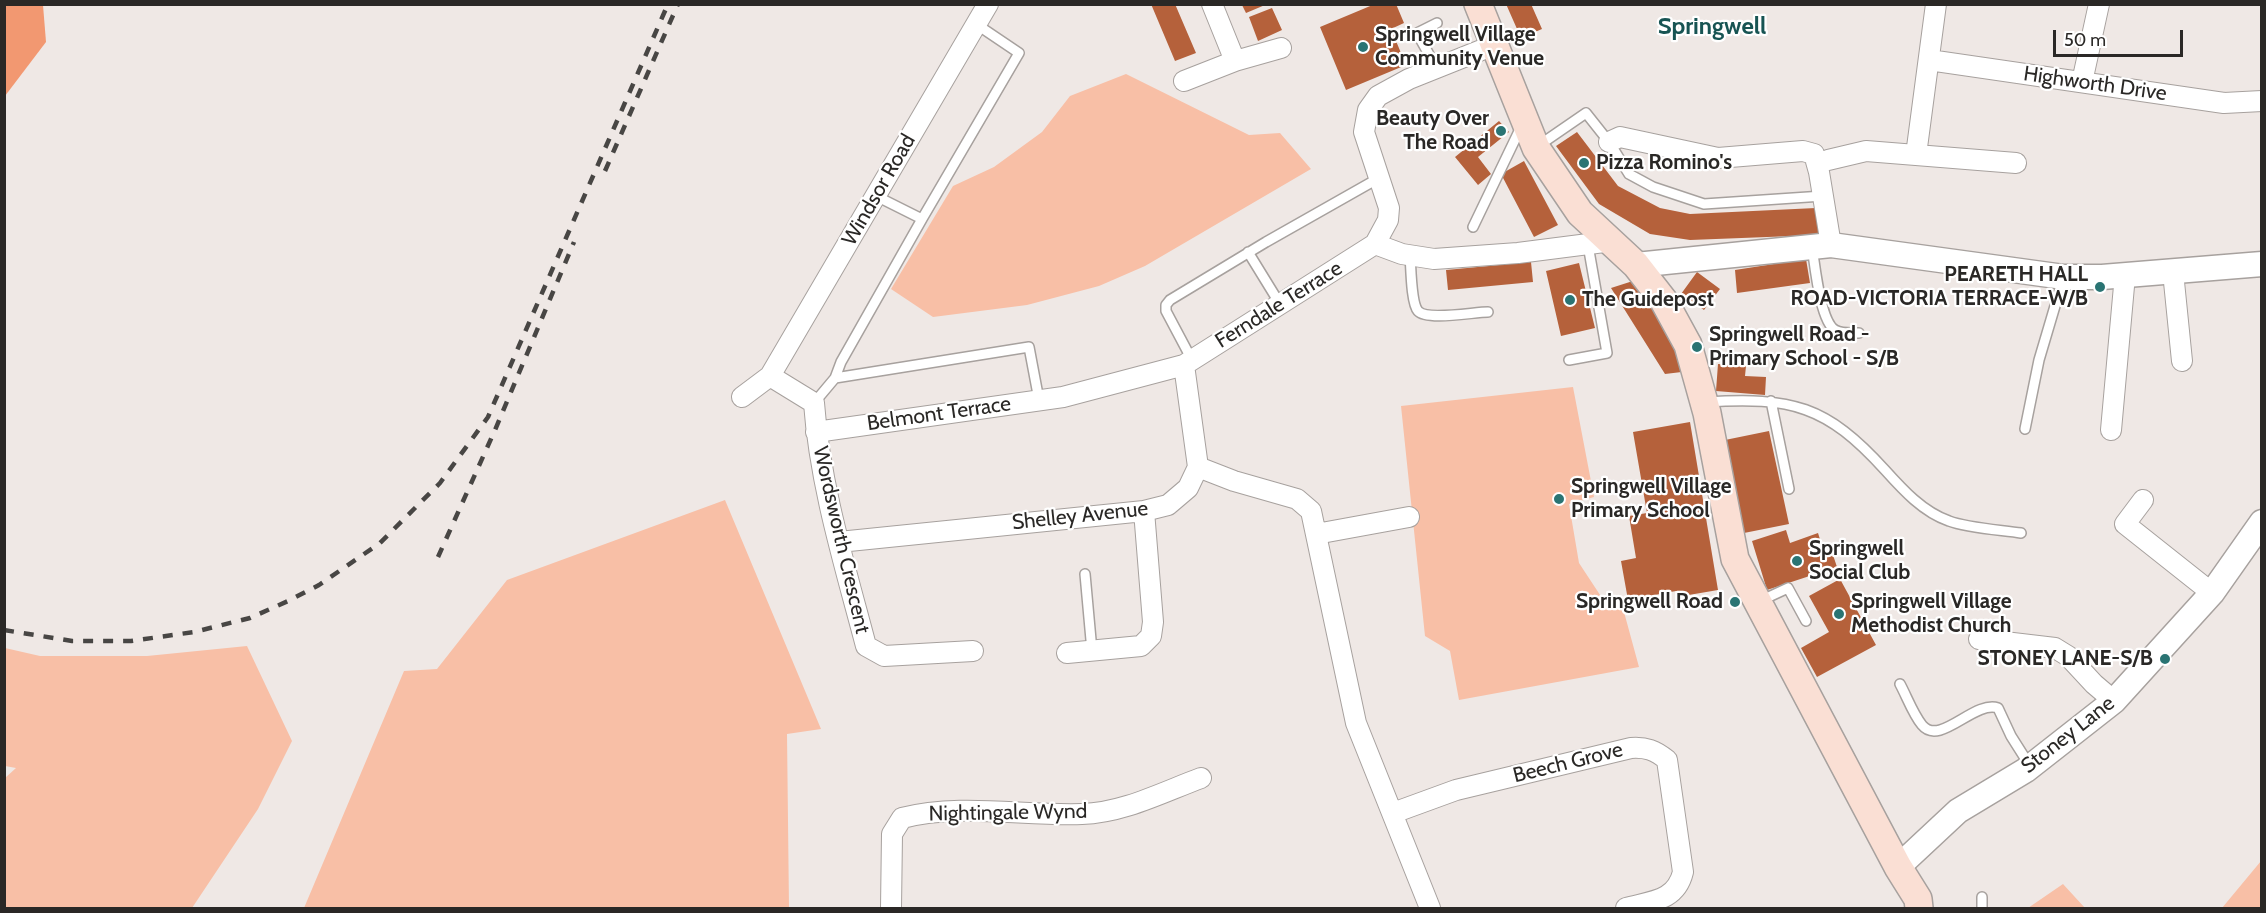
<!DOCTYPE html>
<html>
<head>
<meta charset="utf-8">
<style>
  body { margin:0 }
  #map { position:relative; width:2266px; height:913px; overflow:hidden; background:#efe8e5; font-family:Cabin,sans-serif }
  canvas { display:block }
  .frame { position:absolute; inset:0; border:6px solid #2a2826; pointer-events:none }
  .scale { position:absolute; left:2053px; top:30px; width:130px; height:27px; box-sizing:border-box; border:3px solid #2a2826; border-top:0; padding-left:8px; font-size:18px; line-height:21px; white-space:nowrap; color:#2a2826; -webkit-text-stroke:4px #fff; paint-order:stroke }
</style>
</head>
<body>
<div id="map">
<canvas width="2266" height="913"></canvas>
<div class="frame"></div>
<div class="scale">50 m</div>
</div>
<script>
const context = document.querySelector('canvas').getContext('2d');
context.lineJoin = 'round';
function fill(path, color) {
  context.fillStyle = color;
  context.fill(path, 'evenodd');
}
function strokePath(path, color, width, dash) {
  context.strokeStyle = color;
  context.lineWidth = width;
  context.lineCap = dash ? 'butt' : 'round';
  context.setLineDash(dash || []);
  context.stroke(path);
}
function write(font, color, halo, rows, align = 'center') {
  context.font = font + ' Cabin,sans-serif';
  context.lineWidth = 4.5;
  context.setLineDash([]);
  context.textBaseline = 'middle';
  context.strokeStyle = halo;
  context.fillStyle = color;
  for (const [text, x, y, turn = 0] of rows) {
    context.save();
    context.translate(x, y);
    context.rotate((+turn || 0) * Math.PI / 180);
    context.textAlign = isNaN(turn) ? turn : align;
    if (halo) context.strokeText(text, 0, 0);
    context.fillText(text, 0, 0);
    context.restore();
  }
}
fill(new Path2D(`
  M1126,74L1249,135L1280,133L1311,169L1145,266L1099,286L1027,305L933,317L891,289L953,186L994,167L1042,132L1070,96Z
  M1573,387L1594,497L1569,504L1579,563L1606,604L1621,601L1639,667L1459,700L1450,651L1425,636L1401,406Z
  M725,500L821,729L787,734L789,908H304L404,671L437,669L507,580Z
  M247,646L292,741L258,809L192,908H5V778L16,768L5,766V648L40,656H147Z
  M2261,861V908H2222Z
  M2063,884L2085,908H2028Z`), '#f8bfa6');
fill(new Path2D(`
  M5,4L43,5L46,42L5,96Z`), '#f29871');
fill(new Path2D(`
  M1151,4H1175L1196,53L1175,61Z
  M1375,4H1396L1404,23L1391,29L1406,65L1346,90L1320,27Z
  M1506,4H1531L1542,29L1521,38Z
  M1242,5H1265L1246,13Z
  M1272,8L1282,30L1258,41L1249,17Z
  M1499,121L1509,132L1478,157L1491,174L1478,185L1455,157Z
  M1577,132L1618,186L1660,208L1690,214L1816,208L1819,235L1690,240L1650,234L1599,204L1556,146Z
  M1524,161L1558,225L1534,237L1501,174Z
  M1806,259L1810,283L1737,293L1735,270Z
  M1531,262L1533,282L1448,290L1446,270Z
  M1579,263L1595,328L1561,336L1546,271Z
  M1697,272L1720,289L1704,310L1681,294Z
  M1636,280L1690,371L1665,374L1611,288Z
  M1718,364L1746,366L1745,376L1766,377L1765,395L1716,391Z
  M1690,422L1718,590L1677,597L1676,591L1628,600L1621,561L1636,558L1629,516L1647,513L1633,432Z
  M1769,431L1789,524L1744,533L1725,440Z
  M1786,530L1790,543L1818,533L1825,555L1832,552L1837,567L1767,590L1752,541Z
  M1840,579L1876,645L1817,677L1801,648L1829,632L1809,596Z`), '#b5613b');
const service = new Path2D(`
  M1436,67L1417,33L1437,23
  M1538,146L1586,113L1609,142L1629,174L1653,187L1704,204L1823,196
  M922,219L1019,53L976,24
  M1473,227L1521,127
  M1812,247C1815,265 1820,321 1835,330C1842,334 1851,333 1859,333
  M1248,252L1280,304
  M1410,255C1411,267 1411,303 1418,311C1427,321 1474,312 1488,312
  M1192,360L1166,311V305L1170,300L1266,242L1379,178
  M1569,360L1607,353L1588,245
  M835,378L841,362L922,219L876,196
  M1771,401L1789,489
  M1706,402C1792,397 1826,405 1885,470C1903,490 1923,512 1949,521C1967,528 2001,530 2021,533
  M814,403L835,378L1029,347L1039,400
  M2025,429L2039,360L2063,279
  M1085,574L1092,651
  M1760,601L1788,588L1806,621
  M1900,684C1907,697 1913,714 1922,725C1940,747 1974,700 1998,708L2011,736L2030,766
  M1982,897V908`);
const minor = new Path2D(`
  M1212,4L1235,61L1281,48
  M1929,60L2224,103L2262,101
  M1184,81L1235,61
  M2082,82L2099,4
  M1609,142L1620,137L1718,158L1803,151L1814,154L1819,172L1831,245
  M1916,155L1936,4
  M1828,160L1866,151L2016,163
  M1375,244L1402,254L1434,259L1518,253L1612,241
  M2173,272L2182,361
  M770,376L814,403C820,486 845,566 866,646L884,656L973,651
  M742,397L770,376L988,4
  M2111,430L2125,275
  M816,432L1063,397L1184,365L1375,244L1388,220L1389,208L1364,132L1368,110L1378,96L1409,79L1494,45
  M1198,467L1234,481L1297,499L1311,511L1356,723L1430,908
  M2143,500L2125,524L2212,593
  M1316,534L1409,517
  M839,542L1144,511L1168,505L1188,488L1198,467L1184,365
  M1979,639L2055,648L2068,656L2094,684L2114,701
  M1067,653L1141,646L1151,636L1153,622L1144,511
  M1393,813L1456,790L1631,748C1646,747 1655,750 1667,760L1683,872C1676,901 1652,901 1626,908
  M891,908L892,834L902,818C960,803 1022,816 1082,814C1123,813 1163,792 1201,778`);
const tertiary = new Path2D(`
  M1636,265L1831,245L2064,277H2102L2262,264
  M1898,867L1958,811L2026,770L2114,701L2212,593L2262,522`);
const secondary = new Path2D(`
  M1478,4L1536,148L1580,213L1636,265L1664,301L1688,345L1707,413L1735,559L1898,867L1918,899L1919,908`);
strokePath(service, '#a7a19e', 12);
strokePath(minor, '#a7a19e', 22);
strokePath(tertiary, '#a7a19e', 27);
strokePath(secondary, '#a7a19e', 30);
strokePath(service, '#fff', 9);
strokePath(minor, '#fff', 20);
strokePath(tertiary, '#fff', 24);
strokePath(secondary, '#fadfd4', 27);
strokePath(new Path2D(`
  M605,171L678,4
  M438,557L495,430L574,242
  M4,630L72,641H131L194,632L250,618L288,601L319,585L380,543L440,483L488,417L668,4`), '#484644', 4.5, [10, 10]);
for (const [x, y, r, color] of [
  [1363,47,6,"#2a7473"],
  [1501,131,6,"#2a7473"],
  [1584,163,6,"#2a7473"],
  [2100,287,6,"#2a7473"],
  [1570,300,6,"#2a7473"],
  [1697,347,6,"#2a7473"],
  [1559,499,6,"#2a7473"],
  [1797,561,6,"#2a7473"],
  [1735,602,6,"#2a7473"],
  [1839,614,6,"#2a7473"],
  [2165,659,6,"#2a7473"]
]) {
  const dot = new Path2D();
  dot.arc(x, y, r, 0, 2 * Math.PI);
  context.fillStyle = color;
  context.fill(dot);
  strokePath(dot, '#fff', 2);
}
write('bold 21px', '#2a2826', '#fff', [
  ["Springwell Village",1375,35],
  ["Community Venue",1375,59],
  ["Beauty Over",1489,119,"right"],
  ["The Road",1489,143,"right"],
  ["Pizza Romino's",1596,163],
  ["PEARETH HALL",2088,275,"right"],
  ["ROAD-VICTORIA TERRACE-W/B",2088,299,"right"],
  ["The Guidepost",1582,300],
  ["Springwell Road -",1709,335],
  ["Primary School - S/B",1709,359],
  ["Springwell Village",1571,487],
  ["Primary School",1571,511],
  ["Springwell",1809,549],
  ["Social Club",1809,573],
  ["Springwell Road",1723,602,"right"],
  ["Springwell Village",1851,602],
  ["Methodist Church",1851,626],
  ["STONEY LANE-S/B",2153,659,"right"]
], 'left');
write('21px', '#2a2826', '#fff', [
  ["Highworth Drive",2095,84,8],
  ["Windsor Road",879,190,-60],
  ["Ferndale Terrace",1279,305,-32],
  ["Belmont Terrace",939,414,-8],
  ["Shelley Avenue",1080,516,-6],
  ["Wordsworth Crescent",841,540,77],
  ["Stoney Lane",2068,735,-38],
  ["Beech Grove",1568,763,-14],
  ["Nightingale Wynd",1008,813,-1]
]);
write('bold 24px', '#175453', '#fff', [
  ["Springwell",1712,27]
]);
</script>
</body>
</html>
